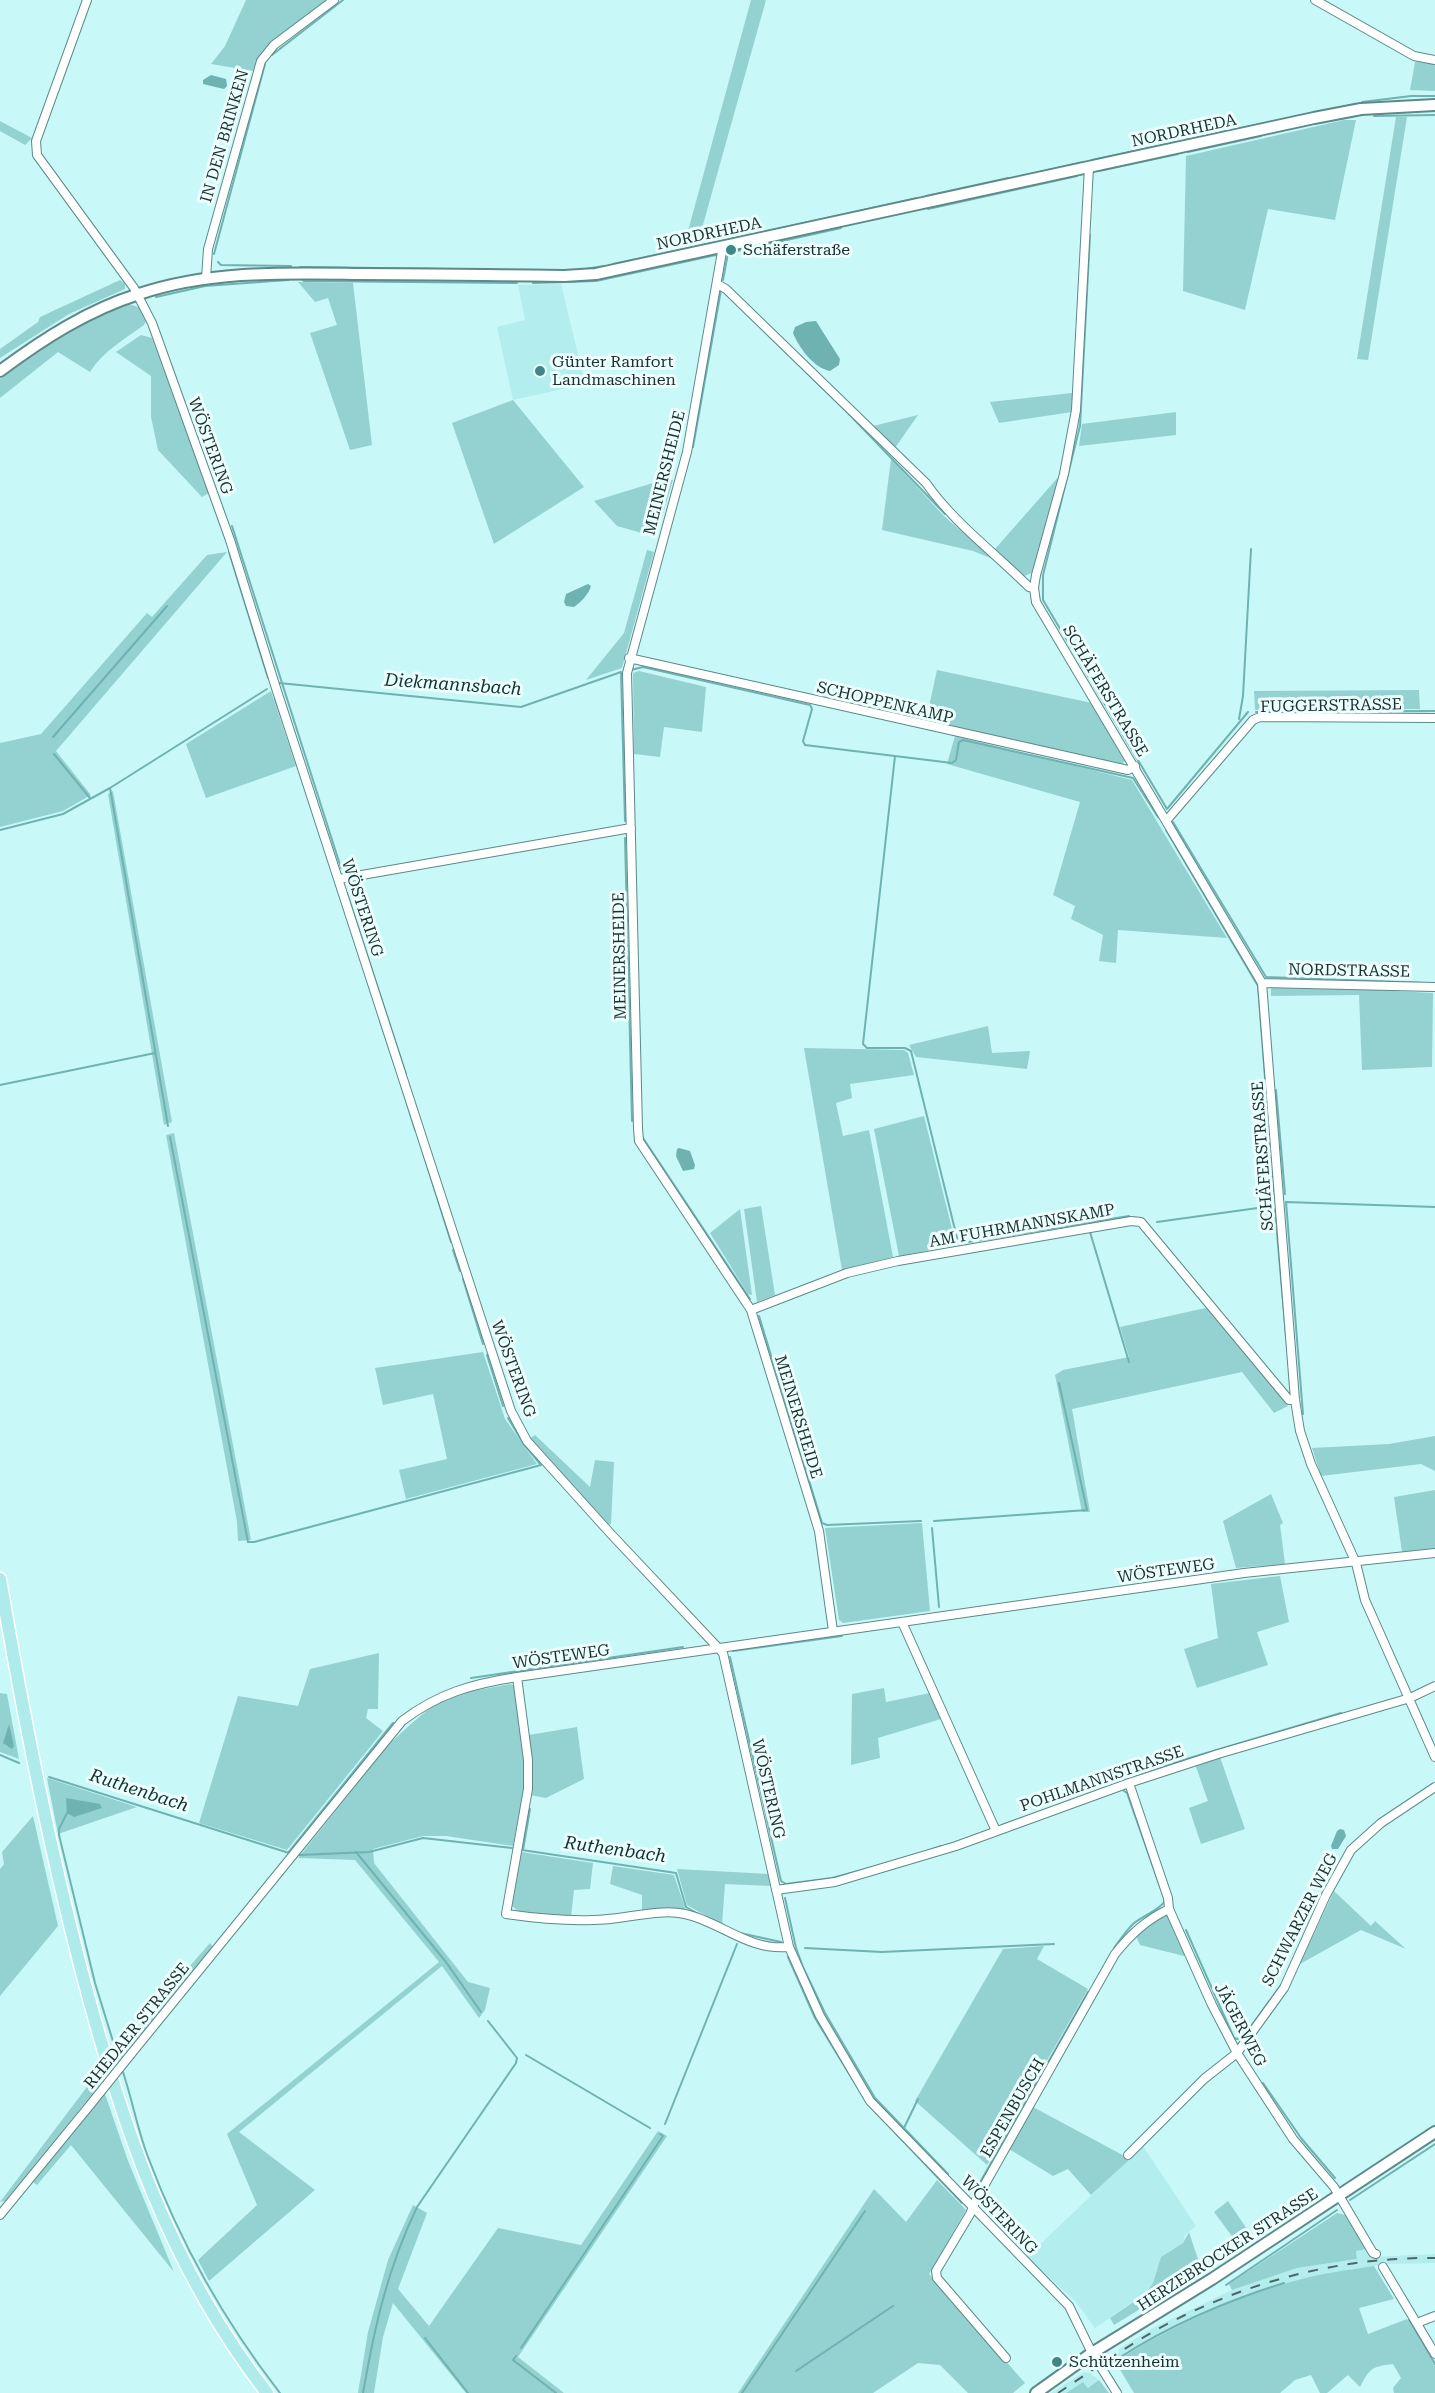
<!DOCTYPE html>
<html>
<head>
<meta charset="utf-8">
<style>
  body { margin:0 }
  canvas { display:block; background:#c8f8f7 }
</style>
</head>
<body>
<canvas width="1435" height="2393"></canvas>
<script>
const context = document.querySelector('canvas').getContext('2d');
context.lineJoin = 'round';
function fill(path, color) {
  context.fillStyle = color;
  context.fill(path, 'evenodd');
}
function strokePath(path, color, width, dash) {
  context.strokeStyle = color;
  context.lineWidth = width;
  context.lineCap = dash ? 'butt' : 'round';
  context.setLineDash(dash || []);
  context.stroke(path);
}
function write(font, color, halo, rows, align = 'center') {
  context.font = font + ' "Roboto Serif",serif';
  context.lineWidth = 6;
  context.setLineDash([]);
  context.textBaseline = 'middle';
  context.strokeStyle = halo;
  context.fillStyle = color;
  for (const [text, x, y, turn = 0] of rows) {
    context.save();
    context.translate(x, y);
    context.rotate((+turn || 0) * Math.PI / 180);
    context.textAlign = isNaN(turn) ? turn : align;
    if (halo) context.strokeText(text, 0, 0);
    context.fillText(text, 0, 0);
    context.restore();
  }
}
fill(new Path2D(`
  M561,284L585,384L513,400L497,327L525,320L518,285Z
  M1143,2146L1196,2226L1185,2235L1183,2243L1161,2257L1153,2283L1144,2294L1095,2328L1075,2301L1027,2257Z
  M1367,2249L1373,2257L1435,2254V2263L1386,2264L1299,2280L1249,2295L1214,2309L1174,2328L1118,2360L1119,2349L1153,2328L1232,2290L1297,2268L1357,2259L1356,2251Z
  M1084,2372L1090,2373L1099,2380L1088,2388L1083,2382L1066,2393H1051Z`), '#b4eded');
fill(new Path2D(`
  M246,0H327L265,49L253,71L211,64L225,46Z
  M751,0H766L699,239L685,242Z
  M1415,62L1435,63V91L1410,90Z
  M1396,117H1407L1368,360L1357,359Z
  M1344,120H1356L1335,220L1268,209L1245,310L1183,291L1186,156Z
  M0,121L32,138L25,145L0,131Z
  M120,280L125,284V289L69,314L0,358V349L38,322L40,317Z
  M298,282L353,283L372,445L350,450L310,333L337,325L328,298L315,302Z
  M129,304L141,308L146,321L144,325C125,339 103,351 90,372L58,352L0,398V379C41,349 81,322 129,304Z
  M141,335L152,338L209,493L202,497L158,450L151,417V376L116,352Z
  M1072,393V412L999,423L990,402Z
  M513,400L584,487L494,544L452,423Z
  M1176,412V435L1079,446L1082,424Z
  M918,415L895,448L873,426Z
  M891,459L944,516L993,559L973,551L882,530Z
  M1061,474L1032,573L1024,576L995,549Z
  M666,479L673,480L656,537L617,526L594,501Z
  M647,550L654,552L622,668L586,680L624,633Z
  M227,552L56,751L91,795L63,811L0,827V743L41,734L147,613L152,617L207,555Z
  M937,670L1092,703L1126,760L1121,765L926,720Z
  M639,671L706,687L702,732L664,727L660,757L634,754L633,673Z
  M1419,690L1420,709L1255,710L1254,691Z
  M271,691L296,766L206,798L186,744Z
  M955,736L1132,780L1227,938L1118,930L1116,963L1099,961L1103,935L1071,919L1075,906L1053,895L1080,802L947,764Z
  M113,791L172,1122L164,1125L108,794Z
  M1271,988L1356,989L1433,993L1432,1067L1362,1070L1359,995L1271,996Z
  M988,1026L992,1053L1030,1051L1027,1069L916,1057L909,1045Z
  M804,1048L904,1050L908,1053L914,1075L850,1084L852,1098L836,1103L843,1136L869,1130L893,1257L842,1270Z
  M924,1116L956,1245L899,1256L874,1129Z
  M174,1133L251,1540L238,1541L237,1522L166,1135Z
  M761,1206L775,1295L757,1302L744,1209Z
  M740,1209L752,1295L748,1294L710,1233Z
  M1210,1307L1288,1406L1274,1413L1242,1372L1072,1409L1090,1512H1082L1055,1375L1063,1370L1129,1357L1120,1327Z
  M483,1352L505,1419L537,1464L406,1499L399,1470L447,1459L433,1394L383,1405L375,1368Z
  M535,1435L590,1487L595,1460L614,1462L611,1524L607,1526L529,1439Z
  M1435,1436V1471L1421,1464L1321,1476L1312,1448L1389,1444Z
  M1435,1490V1548L1402,1552L1394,1497Z
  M1271,1494L1283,1523L1280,1525L1285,1564L1236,1568L1223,1521Z
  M922,1523L930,1611L843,1623L839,1620L825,1528Z
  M1280,1576L1289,1622L1257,1632L1268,1665L1197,1688L1184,1649L1218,1638L1211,1584Z
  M379,1653L378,1709H368L366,1718L383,1731L287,1850L199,1823L238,1696L298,1706L310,1669Z
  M510,1684L515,1686L525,1759L524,1788L513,1846L446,1836H423L373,1849L374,1863L468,1982L490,1988L485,2010L479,2018L442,1966L239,2132L315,2190L209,2281L198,2260L257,2205L227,2134L439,1962L355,1860L298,1858L389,1744L412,1723L430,1708L462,1693Z
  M884,1688L886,1702L930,1693L941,1719L878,1738L880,1758L851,1765L852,1694Z
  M0,1693L7,1694L19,1759L0,1752Z
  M577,1727L584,1779L546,1798L530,1795L529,1735Z
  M1220,1757L1245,1829L1201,1844L1189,1808L1208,1801L1195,1764Z
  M47,1778L137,1807L58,1834Z
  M33,1816L58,1926L0,1996V1869L4,1864L2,1852Z
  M521,1852L593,1863L590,1889L574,1890L571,1917L518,1911L512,1906Z
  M613,1866L674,1875L686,1911L668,1910L642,1913V1895L610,1884Z
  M677,1869L769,1874L771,1886L725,1884L722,1925L687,1905Z
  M1334,1891L1371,1926L1375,1921L1406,1949L1361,1930L1300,1964Z
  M1169,1914L1188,1957L1140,1945L1135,1934L1152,1921Z
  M210,1943L213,1947L121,2059L117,2050L121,2045Z
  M1044,1946L1037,1959L1088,1989L987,2165L915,2101L1003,1949Z
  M99,2071L102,2082L5,2201L0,2202Z
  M105,2094L128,2161L174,2272L71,2145L37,2185L33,2182Z
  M1033,2107L1130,2159L1091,2195L1068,2169L1053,2176L1009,2149Z
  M658,2131L667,2136L518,2357L564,2393H466L393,2303L383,2337L374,2393H358L368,2332L388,2260L413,2205L427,2213L398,2289L429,2326L498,2228L581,2245Z
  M937,2180L966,2210L929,2274L1025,2383L1013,2393H968L940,2365L918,2363L873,2393H738L874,2189L906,2222Z
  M1228,2201L1253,2238L1240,2247L1214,2212Z
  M1337,2213L1345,2215L1367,2249L1356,2251L1357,2259L1297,2268L1232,2290L1229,2284Z
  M1189,2232L1202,2271L1114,2325L1110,2318L1145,2294L1153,2283L1161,2257L1183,2243Z
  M1374,2266L1394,2299L1359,2308L1368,2334L1407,2319L1435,2366V2393H1394L1393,2388L1401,2378L1393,2364C1371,2367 1370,2368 1360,2387L1348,2375L1327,2393H1320L1311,2375L1295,2380L1280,2393H1134L1116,2363L1118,2360C1174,2325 1234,2297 1298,2280C1323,2273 1349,2270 1374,2266Z
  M1099,2380L1109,2393H1066L1083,2382L1088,2388Z`), '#94d2d1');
fill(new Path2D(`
  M211,75L226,79L227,86L224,89L203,84V80Z
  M816,321L840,359L839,365L830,371C814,368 799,348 793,333L795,327L806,322Z
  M588,584L591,586C589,594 581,602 574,607L566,606L564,602L566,594Z
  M679,1148L690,1151L695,1165L694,1169L683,1171L676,1156L677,1149Z
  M9,1724L14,1746L12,1749L3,1743Z
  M66,1798L100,1804L102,1808L74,1817L67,1813Z
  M1340,1829L1344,1830L1346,1836L1338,1849H1332L1331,1846L1337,1831Z`), '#6fb2b2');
strokePath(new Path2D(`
  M272,55L343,0
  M1362,102L1411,96H1435
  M1374,116L1435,115
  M1185,140L1356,104
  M1188,152L1261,136
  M1092,160L1176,142
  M1099,171L1178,154
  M1022,176L1083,162
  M926,196L1008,178
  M928,209L1077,176
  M1090,235L1080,426L1043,575V600L1167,809L1248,712
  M727,240L917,198
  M214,254L265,64
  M218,262L221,265L291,266
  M613,264L717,242
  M300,267L453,269
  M462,269L524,270
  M535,270H579L604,266
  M300,278L304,281L517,283
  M723,280L728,253L841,228
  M533,283L596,281L716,255
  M156,297L205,286L288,280
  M764,331L846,411L945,514
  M693,447L721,290
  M232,526L341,868
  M229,552L268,678
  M631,670L643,667L810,705L812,709L803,741L805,745L952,763L956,760L959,742L963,740L1133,778L1158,817
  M279,683L521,707L621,672L625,821
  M275,699L288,736
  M1256,712L1435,711
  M1239,719L1243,696L1251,549
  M53,737L167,606
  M54,754L90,798
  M895,756L863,1044L867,1048H905L911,1051L958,1242L962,1243L1129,1216
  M110,788L168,1126
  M1173,822L1266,977L1426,983
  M0,830L63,814L110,788L267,689
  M1166,830L1258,986L1274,1195
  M625,838L632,1121
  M347,893L406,1074
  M380,1021L396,1069
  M401,1084L415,1130
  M0,1085L155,1053
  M1276,1090L1285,1194
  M170,1137L248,1542H254L541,1465L523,1443L508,1418
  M418,1137L451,1242
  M643,1138L750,1299
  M1157,1222L1272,1206L1275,1210L1286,1336
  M1090,1232L1129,1362
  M453,1250L460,1271
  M463,1279L483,1344
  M759,1316L822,1523L827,1525L921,1521
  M487,1355L503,1406
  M1303,1414L1286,1202L1435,1207
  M934,1521L1087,1510L1059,1383
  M932,1528L939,1607
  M733,1651L842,1636
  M730,1657L781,1881L786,1884L832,1878L873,1867
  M471,1678L683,1647
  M0,1755L19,1763
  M49,1777L289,1853
  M1135,1777L1173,1763L1341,1713
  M67,1813L59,1829V1835L95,1983L120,2064
  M1002,1825L1022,1818
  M522,1850L676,1873L686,1907L702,1916
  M523,1850L530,1809
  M927,1851L941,1846
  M356,1852L446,1962L481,2012
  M288,1853L393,1723
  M299,1855L369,1852L423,1838L512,1848
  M785,1898L796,1948L803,1967L825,2013L875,2098L948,2174
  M1186,1930L1234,2038L1237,2039L1243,2037L1281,1985
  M740,1933L781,1942
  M805,1948L882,1952L1054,1944
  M1114,1948C1120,1940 1126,1931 1133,1924C1142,1916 1160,1910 1165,1901L1127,1793L1124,1791
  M788,1957L815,2018L867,2103L962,2203
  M526,2055L650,2128
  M122,2069C132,2098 137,2128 148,2157C180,2242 224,2321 280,2393
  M1263,2083L1301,2138L1335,2178
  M665,2124L737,1944
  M904,2128L918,2099
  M974,2193L1088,1992
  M1350,2200L1435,2144
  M1226,2285L1337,2210
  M1409,2320L1435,2364
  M425,2338L468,2393
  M521,2348L663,2136L660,2134
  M516,2356L513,2360L556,2393
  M1119,2358C1170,2325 1226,2301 1284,2283
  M796,2371L893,2306
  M363,2393C375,2325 387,2270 417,2207L516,2063L517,2058L488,2021
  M742,2393L865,2211`), '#6fb2b2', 2);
const minor = new Path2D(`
  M87,0L36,141L37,155L134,288L152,323L230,540L275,685L511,1411L527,1441L610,1533L723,1653L789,1947L820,2016L870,2101L1069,2306L1092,2353L1117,2393
  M1315,0L1414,56L1435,60
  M1089,167L1076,410L1064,474L1036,575L1034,588L1036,602L1262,983L1295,1400L1300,1431L1311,1464L1356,1563L1365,1600L1435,1757
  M723,246L687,452L627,673L638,1128L639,1141L751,1310L819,1531L833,1631
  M206,278L208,249L261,61L274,45L334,0
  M717,284L726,289L926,483C954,523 994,552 1029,587L1034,588
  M629,658L1128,770L1135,766
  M1166,821L1253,720L1260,717L1435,718
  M339,879L631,828
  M1262,983L1435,987
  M751,1310L847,1273L898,1261L1131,1221L1141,1222L1289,1400H1295
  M902,1622L996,1831
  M517,1677L528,1760V1789L506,1914C534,1918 565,1921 593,1920C622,1920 658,1908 685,1914C721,1922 748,1951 789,1947
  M1129,1783L1168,1898L1169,1909L1212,2005L1237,2053L1293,2139L1334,2187L1373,2253L1376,2254
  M776,1890L835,1882L956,1846L1129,1783L1218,1754L1410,1698L1435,1686
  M131,2054L402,1721C439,1693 472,1684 517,1677L1244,1573L1435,1553
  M1128,2155L1204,2079L1237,2053L1284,1988L1326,1895L1351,1850L1381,1823L1435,1787
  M0,2215L90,2105
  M1383,2267L1435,2354
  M1417,2323L1435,2316
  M1006,2358L937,2278L936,2271L970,2214L976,2200L1115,1954C1131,1934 1146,1920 1169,1909`);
const secondary = new Path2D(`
  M0,371C43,339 88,310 139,294C211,270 285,273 360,274C428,274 496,275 564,276L596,274L1314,118L1361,109L1435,105
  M1036,2393L1092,2353L1212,2279L1435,2132`);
const primary = new Path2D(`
  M0,1579C22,1709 47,1837 80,1965C120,2120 167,2264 267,2393`);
strokePath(minor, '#5d8989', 10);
strokePath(secondary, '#5d8989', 14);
strokePath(primary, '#fff', 15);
strokePath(minor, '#fff', 8);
strokePath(secondary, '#fff', 10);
strokePath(primary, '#b0ebeb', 12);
strokePath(new Path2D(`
  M1058,2393C1099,2366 1139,2337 1183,2316C1261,2278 1348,2257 1435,2258`), '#4d6868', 2, [10, 10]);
const minorBridge = new Path2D(`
  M90,2105L131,2054`);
strokePath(minorBridge, '#5d8989', 10, []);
strokePath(minorBridge, '#fff', 8);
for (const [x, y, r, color] of [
  [731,250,6,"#3f8787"],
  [540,371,6,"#3f8787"],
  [1057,2362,6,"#3f8787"]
]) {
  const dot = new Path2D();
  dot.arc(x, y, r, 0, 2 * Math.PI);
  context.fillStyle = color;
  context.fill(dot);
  strokePath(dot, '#ecfffe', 2);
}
write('16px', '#1d3030', '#ecfffe', [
  ["NORDRHEDA",1184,131,-12],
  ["IN DEN BRINKEN",225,136,-74],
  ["NORDRHEDA",709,234,-12],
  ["WÖSTERING",210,446,70],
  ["MEINERSHEIDE",665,473,-76],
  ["SCHÄFERSTRASSE",1105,691,59],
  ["SCHOPPENKAMP",885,703,13],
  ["FUGGERSTRASSE",1331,706,-1],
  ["WÖSTERING",362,908,72],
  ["MEINERSHEIDE",620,956,-91],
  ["NORDSTRASSE",1349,971,1],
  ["SCHÄFERSTRASSE",1263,1156,-94],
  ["AM FUHRMANNSKAMP",1022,1226,-10],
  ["WÖSTERING",513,1369,70],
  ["MEINERSHEIDE",798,1417,73],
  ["WÖSTEWEG",1166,1571,-8],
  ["WÖSTEWEG",561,1657,-8],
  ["POHLMANNSTRASSE",1102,1779,-19],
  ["WÖSTERING",768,1789,77],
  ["SCHWARZER WEG",1300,1920,-63],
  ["JÄGERWEG",1240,2025,62],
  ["RHEDAER STRASSE",137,2026,-51],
  ["ESPENBUSCH",1013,2108,-60],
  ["WÖSTERING",999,2215,46],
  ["HERZEBROCKER STRASSE",1228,2250,-33]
]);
write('16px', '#1d3030', '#ecfffe', [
  ["Schäferstraße",743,250],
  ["Günter Ramfort",552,362],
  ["Landmaschinen",552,380],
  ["Schützenheim",1069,2362]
], 'left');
write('italic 18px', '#103232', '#ecfffe', [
  ["Diekmannsbach",453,685,4],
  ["Ruthenbach",139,1791,18],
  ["Ruthenbach",615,1850,8]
]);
</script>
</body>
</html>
